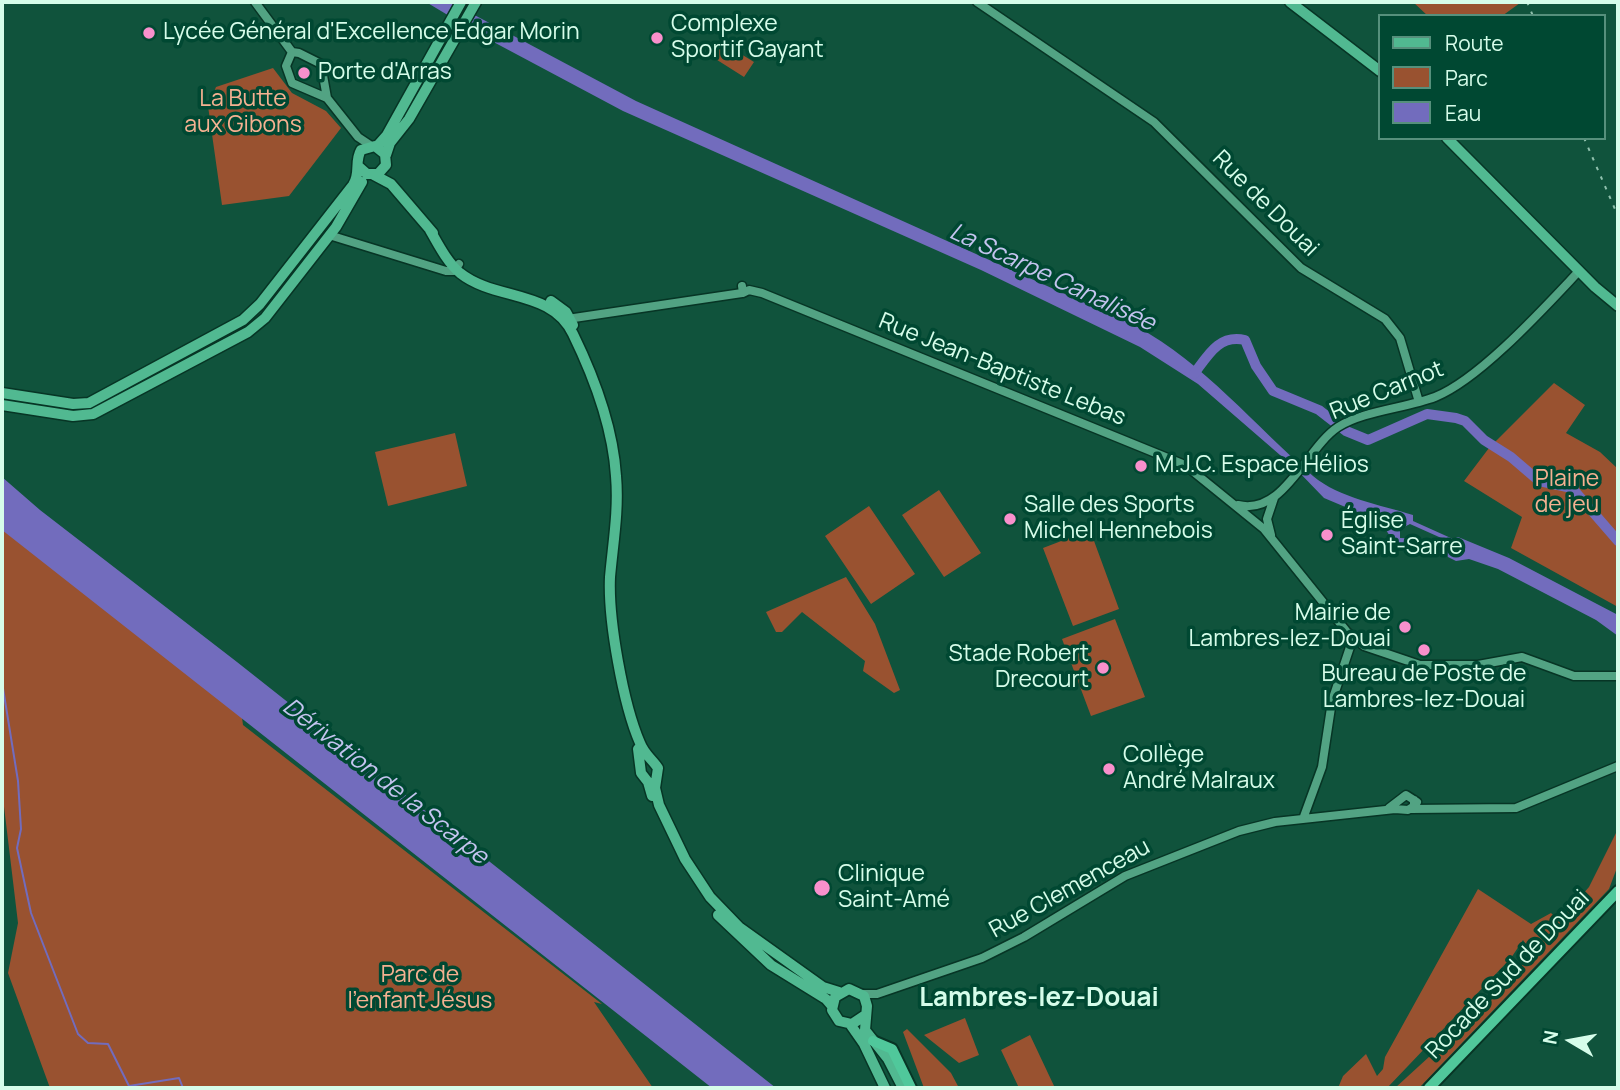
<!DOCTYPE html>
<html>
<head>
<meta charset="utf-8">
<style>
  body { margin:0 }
  #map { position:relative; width:1620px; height:1090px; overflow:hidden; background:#10533c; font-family:Manrope,sans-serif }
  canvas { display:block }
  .frame { position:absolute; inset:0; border:4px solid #d6fdea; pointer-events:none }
  .legend { position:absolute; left:1378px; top:14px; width:228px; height:126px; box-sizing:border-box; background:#004832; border:2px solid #56907c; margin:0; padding:9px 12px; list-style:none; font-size:21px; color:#d6fdea }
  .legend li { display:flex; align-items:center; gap:14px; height:35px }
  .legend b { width:35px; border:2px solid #56907c }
  .north { position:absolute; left:1536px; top:1006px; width:70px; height:70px; -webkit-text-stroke:5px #004832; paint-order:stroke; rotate:280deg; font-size:19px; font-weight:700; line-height:28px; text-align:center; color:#d6fdea }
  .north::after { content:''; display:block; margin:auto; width:24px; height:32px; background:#d6fdea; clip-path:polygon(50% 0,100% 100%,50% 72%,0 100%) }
</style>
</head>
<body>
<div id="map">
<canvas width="1620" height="1090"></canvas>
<div class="frame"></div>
<ul class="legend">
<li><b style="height:9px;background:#51b991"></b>Route</li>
<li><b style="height:19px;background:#995230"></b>Parc</li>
<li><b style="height:19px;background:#726cbd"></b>Eau</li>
</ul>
<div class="north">N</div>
</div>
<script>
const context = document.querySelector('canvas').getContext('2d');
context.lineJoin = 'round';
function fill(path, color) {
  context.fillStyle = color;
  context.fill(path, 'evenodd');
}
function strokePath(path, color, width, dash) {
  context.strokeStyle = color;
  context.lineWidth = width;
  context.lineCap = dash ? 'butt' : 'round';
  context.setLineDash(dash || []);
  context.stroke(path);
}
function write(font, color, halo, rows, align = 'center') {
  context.font = font + ' Manrope,sans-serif';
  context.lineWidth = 7;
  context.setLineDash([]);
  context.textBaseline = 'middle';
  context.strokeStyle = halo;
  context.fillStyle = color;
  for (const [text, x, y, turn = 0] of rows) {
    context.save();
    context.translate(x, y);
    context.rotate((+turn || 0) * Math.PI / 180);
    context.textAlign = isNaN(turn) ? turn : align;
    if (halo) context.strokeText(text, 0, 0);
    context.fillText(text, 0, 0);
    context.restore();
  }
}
fill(new Path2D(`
  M1413,2H1519L1520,3L1502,16H1428Z
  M723,43L754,62L744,77L714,58Z
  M273,68L292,93L326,111L341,128L289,196L222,205L208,106L216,87Z
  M1554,383L1585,405L1566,433L1600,452L1618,469V607L1511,548L1522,517L1464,481L1489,448Z
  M455,433L467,486L388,506L375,452Z
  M2,488L236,674L243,725L602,1004L594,1002L653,1088H50L8,973L18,923L2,790Z
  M939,490L981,553L944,577L902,515Z
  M869,506L915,574L871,604L825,536Z
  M1090,530L1119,609L1073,626L1043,548Z
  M846,577L875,624L900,690L894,693L863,671L865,661L802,612L782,632H776L766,612Z
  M1115,619L1145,697L1091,716L1062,639Z
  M1618,829V865L1609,889L1419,1088H1395L1500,992L1532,953L1523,940L1511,958L1387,1088H1338L1343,1076L1366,1054L1377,1076L1383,1069L1385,1057L1478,889L1531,924L1551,913L1559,921L1589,887Z
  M965,1018L979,1055L959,1063L924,1035Z
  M907,1029L951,1073L959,1088H924L903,1032Z
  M1030,1035L1055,1088H1019L1001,1050Z`), '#995230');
fill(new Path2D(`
  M426,2H450L636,101L1136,326C1205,364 1254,425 1313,476C1339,498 1381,505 1413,515V521L1453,539L1458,537L1509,558L1618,615V636L1596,620L1498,569L1469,559L1456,561L1448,557L1446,552L1442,555L1413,544L1409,556L1393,541L1381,522L1324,498L1295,468L1198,384L1140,347L981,270L623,111L486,38ZM1410,524L1448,541L1452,549L1424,539L1400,538V529Z
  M2,477L40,510L237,662L776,1088H712L2,530Z`), '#726cbd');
strokePath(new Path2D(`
  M2,682L18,781L21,829L17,848L31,913L78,1034L88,1043L108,1044L129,1086L179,1078L183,1088`), '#726cbd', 2);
strokePath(new Path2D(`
  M1194,374C1208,355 1219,334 1245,340L1256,366L1273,391L1319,410L1346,431L1368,440L1427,414L1456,418L1465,421L1484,440L1511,457L1539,481L1572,488L1618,541`), '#726cbd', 10);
const minor = new Path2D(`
  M255,2L292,52
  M977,2L1154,122L1301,268L1385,319L1400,338L1419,402
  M292,52L286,66L292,83L327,98L358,137L370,145
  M292,52L299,53L321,64L327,98
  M329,235L446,271H454L459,264
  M742,286L743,293L749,290L762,293L1185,465L1264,529L1347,632L1364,646L1420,665H1478L1522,657L1574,676H1618
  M566,322L574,318L742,293
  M1238,505C1284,516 1306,448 1338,427C1362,411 1406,408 1435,397C1480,379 1545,307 1579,271
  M1271,535L1267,519L1274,498
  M1389,808L1406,795L1417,802
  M1411,809L1516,808L1618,766
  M1303,819L1322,767L1332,701L1353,638
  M862,994H877L982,958L1024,937L1125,876L1239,831L1275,822L1395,809L1408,810L1414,806V800`);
const major = new Path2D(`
  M1290,2L1380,71
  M1447,138L1595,287L1618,306
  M379,144L387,135L461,2
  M386,155L390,143L409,119L476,2
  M374,175L391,184L433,233
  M430,230C438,244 447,262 460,273C495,301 552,289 573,334C594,377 613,429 616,476C619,510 613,543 610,577C608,619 623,704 640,743C644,754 652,759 658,768L655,788L659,805L685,859L710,897L739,927L823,987L839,992
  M551,301L566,312L573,325
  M2,393L73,404L89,403L243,320L260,304L353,185C361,173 354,162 361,150L375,146L385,154L386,165L378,174H367L358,166
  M2,405L73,416L93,414L248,332L265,318L336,227L362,182
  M638,749L641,773L648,782L652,796
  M718,915L771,965L826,999L832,1006
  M864,1016L852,1024L839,1021L832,1010L835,997L849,989L864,996L867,1006L865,1030L888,1059L903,1088
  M850,1024L864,1044L885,1088`);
const highway = new Path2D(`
  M873,1041L892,1049L911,1088
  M1429,1088L1618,891`);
strokePath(minor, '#073525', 11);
strokePath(major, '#073525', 13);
strokePath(highway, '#073525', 14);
strokePath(minor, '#52a383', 8);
strokePath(major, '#51b991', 10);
strokePath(highway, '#50c89b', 10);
strokePath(new Path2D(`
  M1527,2L1533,16
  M1584,138L1618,216`), '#90c1ad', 2, [3.5, 7]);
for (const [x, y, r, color] of [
  [149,33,7,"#f890cc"],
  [657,38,7,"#f890cc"],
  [304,73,7,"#f890cc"],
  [1141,466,7,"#f890cc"],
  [1010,519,7,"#f890cc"],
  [1327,535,7,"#f890cc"],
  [1405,627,7,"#f890cc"],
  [1424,650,7,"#f890cc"],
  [1103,668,7,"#f890cc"],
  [1109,769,7,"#f890cc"],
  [822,888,9,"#f890cc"]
]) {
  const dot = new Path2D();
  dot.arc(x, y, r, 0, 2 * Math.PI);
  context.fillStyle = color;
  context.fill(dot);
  strokePath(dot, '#004832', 2.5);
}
write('23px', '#d6fdea', '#004832', [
  ["Complexe",671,25],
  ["Sportif Gayant",671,51],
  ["Lycée Général d'Excellence Edgar Morin",163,33],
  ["Porte d'Arras",318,73],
  ["M.J.C. Espace Hélios",1155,466],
  ["Salle des Sports",1024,506],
  ["Michel Hennebois",1024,532],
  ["Église",1341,522],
  ["Saint-Sarre",1341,548],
  ["Mairie de",1391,614,"right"],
  ["Lambres-lez-Douai",1391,640,"right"],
  ["Stade Robert",1089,655,"right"],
  ["Drecourt",1089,681,"right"],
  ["Bureau de Poste de",1424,675,"center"],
  ["Lambres-lez-Douai",1424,701,"center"],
  ["Collège",1123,756],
  ["André Malraux",1123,782],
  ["Clinique",838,875],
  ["Saint-Amé",838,901]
], 'left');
write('23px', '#f5b191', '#004832', [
  ["La Butte",243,100],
  ["aux Gibons",243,126],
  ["Plaine",1567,480],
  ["de jeu",1567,506],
  ["Parc de",420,976],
  ["l'enfant Jésus",420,1002]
]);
write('23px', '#d6fdea', '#004832', [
  ["Rue de Douai",1265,204,45],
  ["Rue Jean-Baptiste Lebas",1002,370,22],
  ["Rue Carnot",1387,391,-22],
  ["Rue Clemenceau",1070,889,-29],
  ["Rocade Sud de Douai",1508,975,-46]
]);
write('italic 24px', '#c4c4f0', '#004832', [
  ["La Scarpe Canalisée",1052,278,25],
  ["Dérivation de la Scarpe",385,782,38]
]);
write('bold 26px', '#d6fdea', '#004832', [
  ["Lambres-lez-Douai",1039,999]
]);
</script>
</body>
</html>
